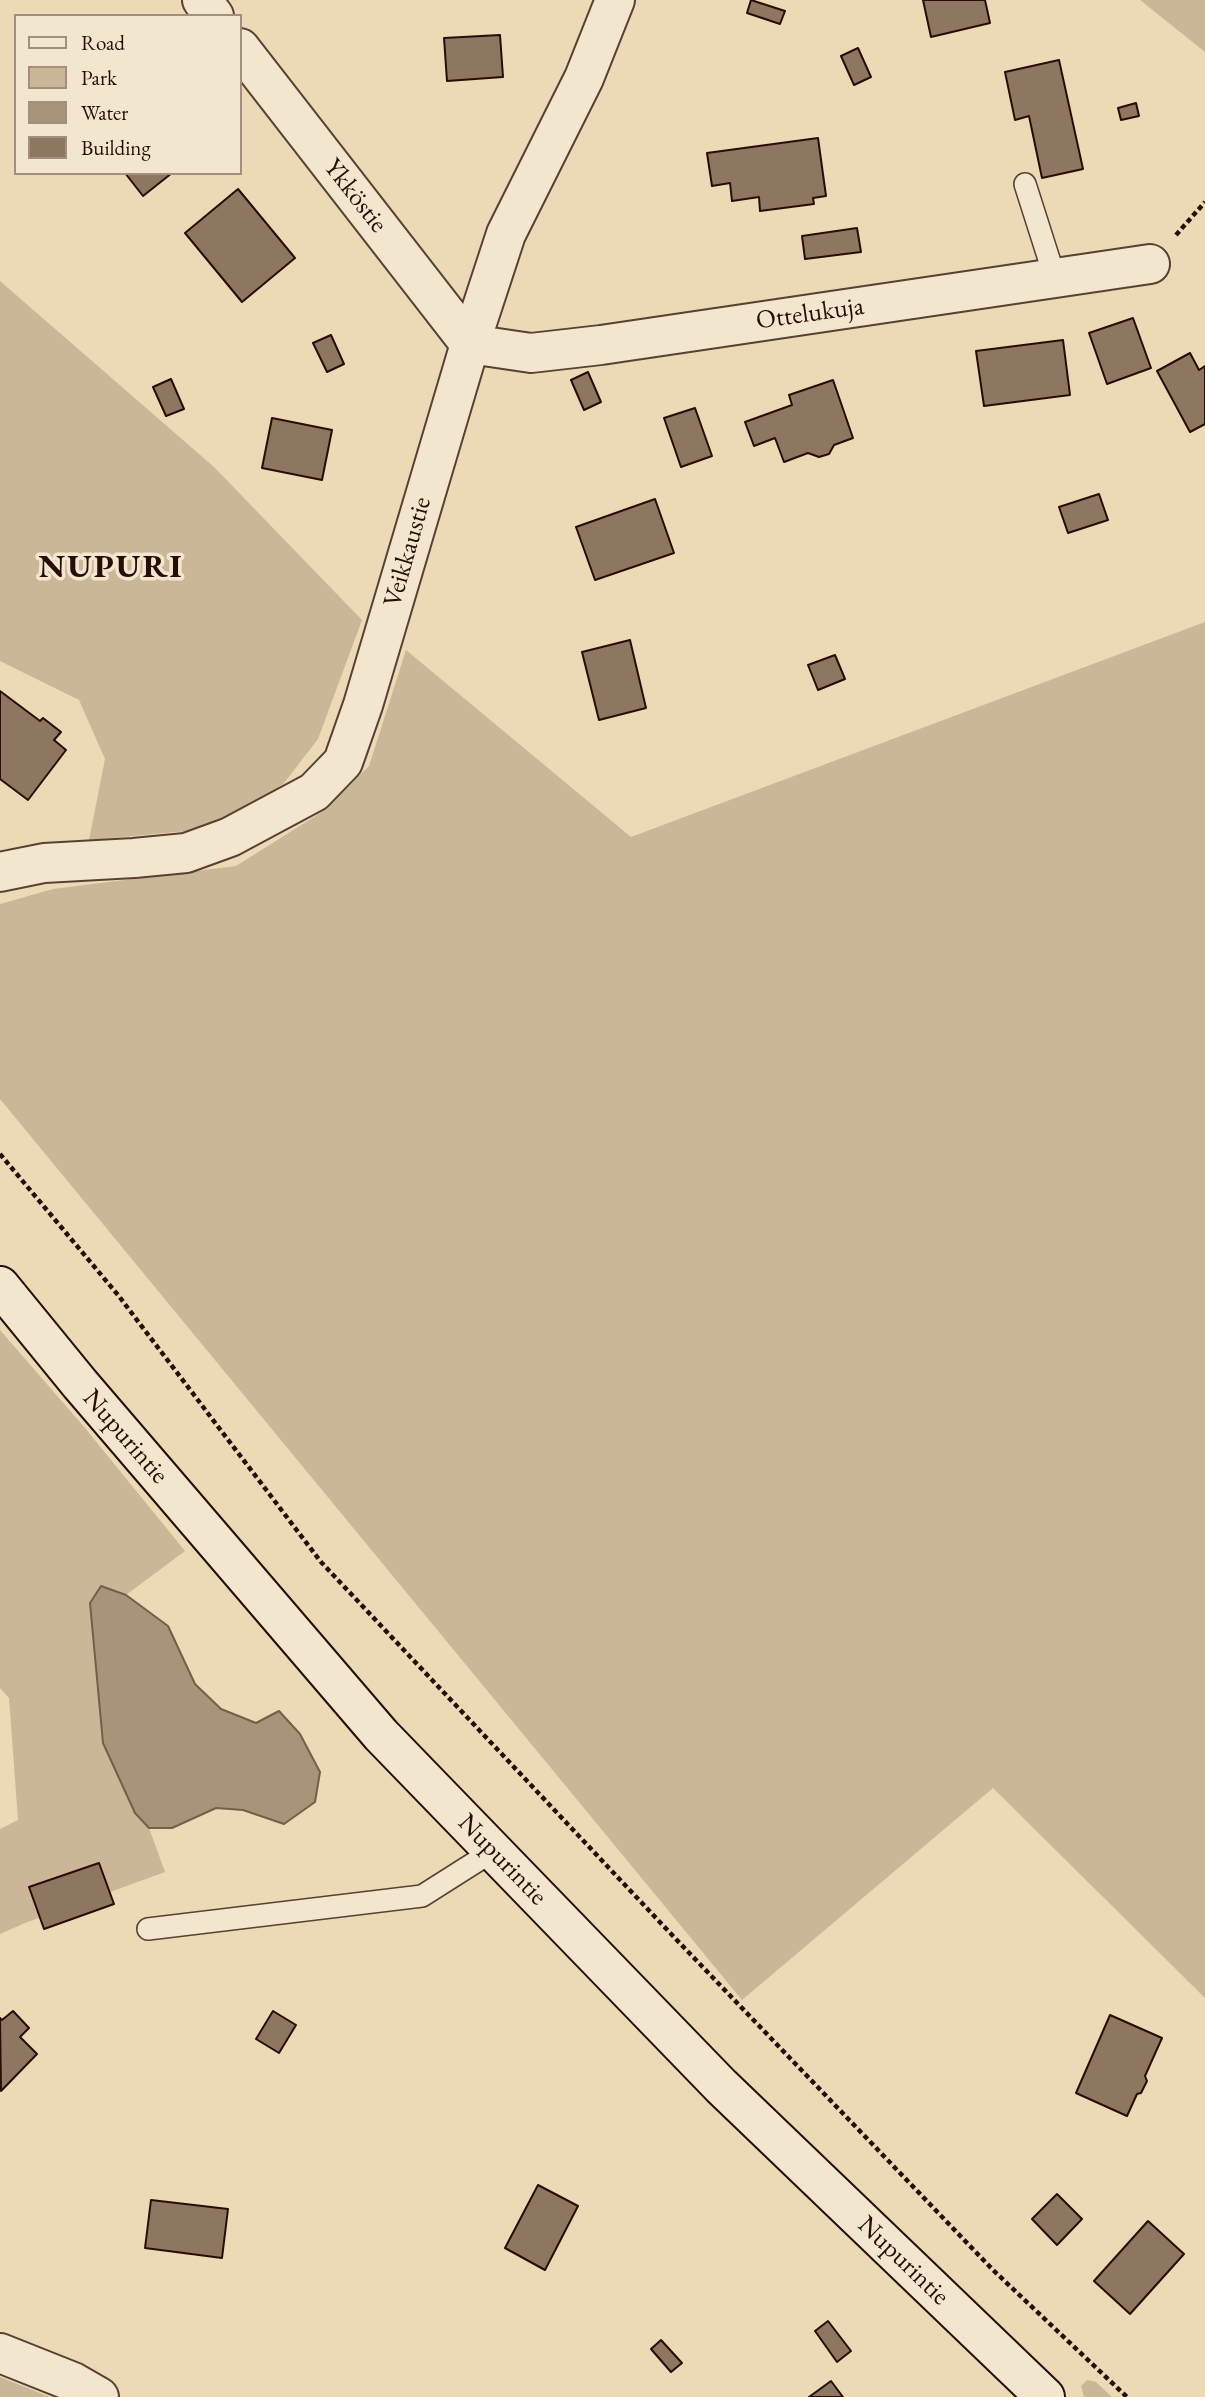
<!DOCTYPE html>
<html>
<head>
<meta charset="utf-8">
<style>
  body { margin:0 }
  #map { position:relative; width:1205px; height:2397px; overflow:hidden; background:#ecd9b5; font-family:"EB Garamond",serif }
  canvas { display:block }
  .legend { position:absolute; left:14px; top:14px; width:228px; height:161px; box-sizing:border-box; background:#f3e6cf; border:2px solid #a28f7e; margin:0; padding:9px 12px; list-style:none; font-size:21px; color:#280d04 }
  .legend li { display:flex; align-items:center; gap:14px; height:35px }
  .legend b { width:35px; border:2px solid #a28f7e }
</style>
</head>
<body>
<div id="map">
<canvas width="1205" height="2397"></canvas>
<ul class="legend">
<li><b style="height:9px;background:#f3e6cf"></b>Road</li>
<li><b style="height:19px;background:#cbb697"></b>Park</li>
<li><b style="height:19px;background:#a99479"></b>Water</li>
<li><b style="height:19px;background:#8e7760"></b>Building</li>
</ul>
</div>
<script>
const context = document.querySelector('canvas').getContext('2d');
context.lineJoin = 'round';
function fill(path, color) {
  context.fillStyle = color;
  context.fill(path, 'evenodd');
}
function strokePath(path, color, width, dash) {
  context.strokeStyle = color;
  context.lineWidth = width;
  context.lineCap = dash ? 'butt' : 'round';
  context.setLineDash(dash || []);
  context.stroke(path);
}
function write(font, color, halo, rows, align = 'center') {
  context.font = font + ' "EB Garamond",serif';
  context.lineWidth = 7;
  context.setLineDash([]);
  context.textBaseline = 'middle';
  context.strokeStyle = halo;
  context.fillStyle = color;
  for (const [text, x, y, turn = 0] of rows) {
    context.save();
    context.translate(x, y);
    context.rotate((+turn || 0) * Math.PI / 180);
    context.textAlign = isNaN(turn) ? turn : align;
    if (halo) context.strokeText(text, 0, 0);
    context.fillText(text, 0, 0);
    context.restore();
  }
}
fill(new Path2D(`
  M1140,0H1205V52Z
  M0,281L214,467L362,620L318,739L284,783L246,812L198,830L89,840L105,759L79,700L0,661Z
  M1205,622V1998L993,1788L742,2000L0,1099V904L53,889L236,866L322,812L369,766L406,650L631,837Z
  M0,1330L85,1428L185,1551L126,1595L101,1586L135,1813L149,1828L165,1872L25,1923L0,1934V1829L18,1820L9,1698L0,1688Z
  M0,2377L50,2397H0Z
  M1087,2380L1096,2382L1112,2397H1084L1081,2386Z`), '#cbb697');
const water = new Path2D(`
  M101,1586L126,1595L168,1626L195,1684L221,1709L256,1723L279,1711L300,1734L320,1772L315,1802L284,1824L243,1810L216,1808L172,1828H149L135,1813L103,1743L90,1603Z`);
fill(water, '#a99479');
strokePath(water, '#755e4a', 2);
const building = new Path2D(`
  M751,0L785,11L780,24L747,13Z
  M923,0H985L990,23L931,37Z
  M500,35L503,77L447,81L444,38Z
  M858,48L871,77L854,85L841,56Z
  M1059,60L1083,169L1042,178L1029,116L1015,120L1005,72Z
  M1136,103L1139,116L1121,120L1118,108Z
  M818,138L826,196L813,198L814,204L760,211L759,197L732,201L730,183L712,186L707,153Z
  M125,173H172L143,196Z
  M238,189L295,258L242,302L185,233Z
  M857,228L861,252L805,259L802,236Z
  M1133,318L1151,368L1107,384L1089,333Z
  M331,335L344,364L327,372L313,343Z
  M1063,340L1070,395L984,406L976,351Z
  M1190,353L1199,370L1205,366V424L1190,432L1157,371Z
  M588,372L601,402L584,410L571,380Z
  M171,379L184,409L166,416L153,387Z
  M833,380L853,438L834,445L829,454L819,457L808,453L784,462L775,438L754,446L745,422L792,405L789,395Z
  M695,408L712,456L681,467L664,418Z
  M272,418L332,430L322,480L262,468Z
  M1099,494L1108,520L1068,533L1059,507Z
  M655,499L674,553L595,580L576,527Z
  M630,640L646,708L599,720L582,652Z
  M835,655L845,679L818,690L808,665Z
  M0,691L40,721L43,718L61,732L54,740L66,750L28,800L0,779Z
  M99,1863L114,1904L44,1929L29,1887Z
  M13,2011L29,2028L20,2037L37,2054L1,2091L0,2018L2,2020Z
  M273,2011L296,2025L279,2053L256,2039Z
  M1110,2015L1162,2038L1145,2076L1147,2081L1141,2093L1137,2094L1127,2116L1076,2093Z
  M538,2185L578,2206L545,2270L505,2248Z
  M1057,2194L1082,2219L1057,2245L1032,2219Z
  M151,2200L228,2209L222,2258L145,2248Z
  M1148,2221L1184,2254L1130,2314L1094,2281Z
  M828,2321L851,2351L837,2362L815,2331Z
  M661,2340L682,2363L671,2372L651,2349Z
  M831,2381L843,2397H809Z`);
fill(building, '#8e7760');
strokePath(building, '#280d04', 2);
const service = new Path2D(`
  M1025,184L1055,278
  M148,1929L422,1896L493,1851`);
const minor = new Path2D(`
  M202,0L214,16
  M240,48L470,344L531,353L601,345L1150,264
  M0,872L44,863L134,858L186,853L230,837L314,792L343,762L363,705L470,344L506,234L584,78L615,0
  M0,2353L73,2382L99,2397`);
const secondary = new Path2D(`
  M0,1286L80,1384L381,1735L721,2086L1045,2397`);
strokePath(service, '#594030', 24);
strokePath(minor, '#594030', 42);
strokePath(secondary, '#280d04', 42);
strokePath(new Path2D(`
  M1176,235L1205,202
  M0,1154L118,1295L321,1562L673,1936L992,2269L1127,2397`), '#280d04', 4.5, [5, 3.5]);
strokePath(service, '#f3e6cf', 21);
strokePath(minor, '#f3e6cf', 38);
strokePath(secondary, '#f3e6cf', 38);
write('26px', '#280d04', '#f3e6cf', [
  ["Ykköstie",355,196,52],
  ["Ottelukuja",810,314,-8],
  ["Veikkaustie",408,552,-74],
  ["Nupurintie",125,1437,49],
  ["Nupurintie",502,1860,46],
  ["Nupurintie",903,2261,44]
]);
context.letterSpacing = '2px';
write('bold 33px', '#280d04', '#f3e6cf', [
  ["NUPURI",111,568]
]);
context.letterSpacing = '0px';
</script>
</body>
</html>
